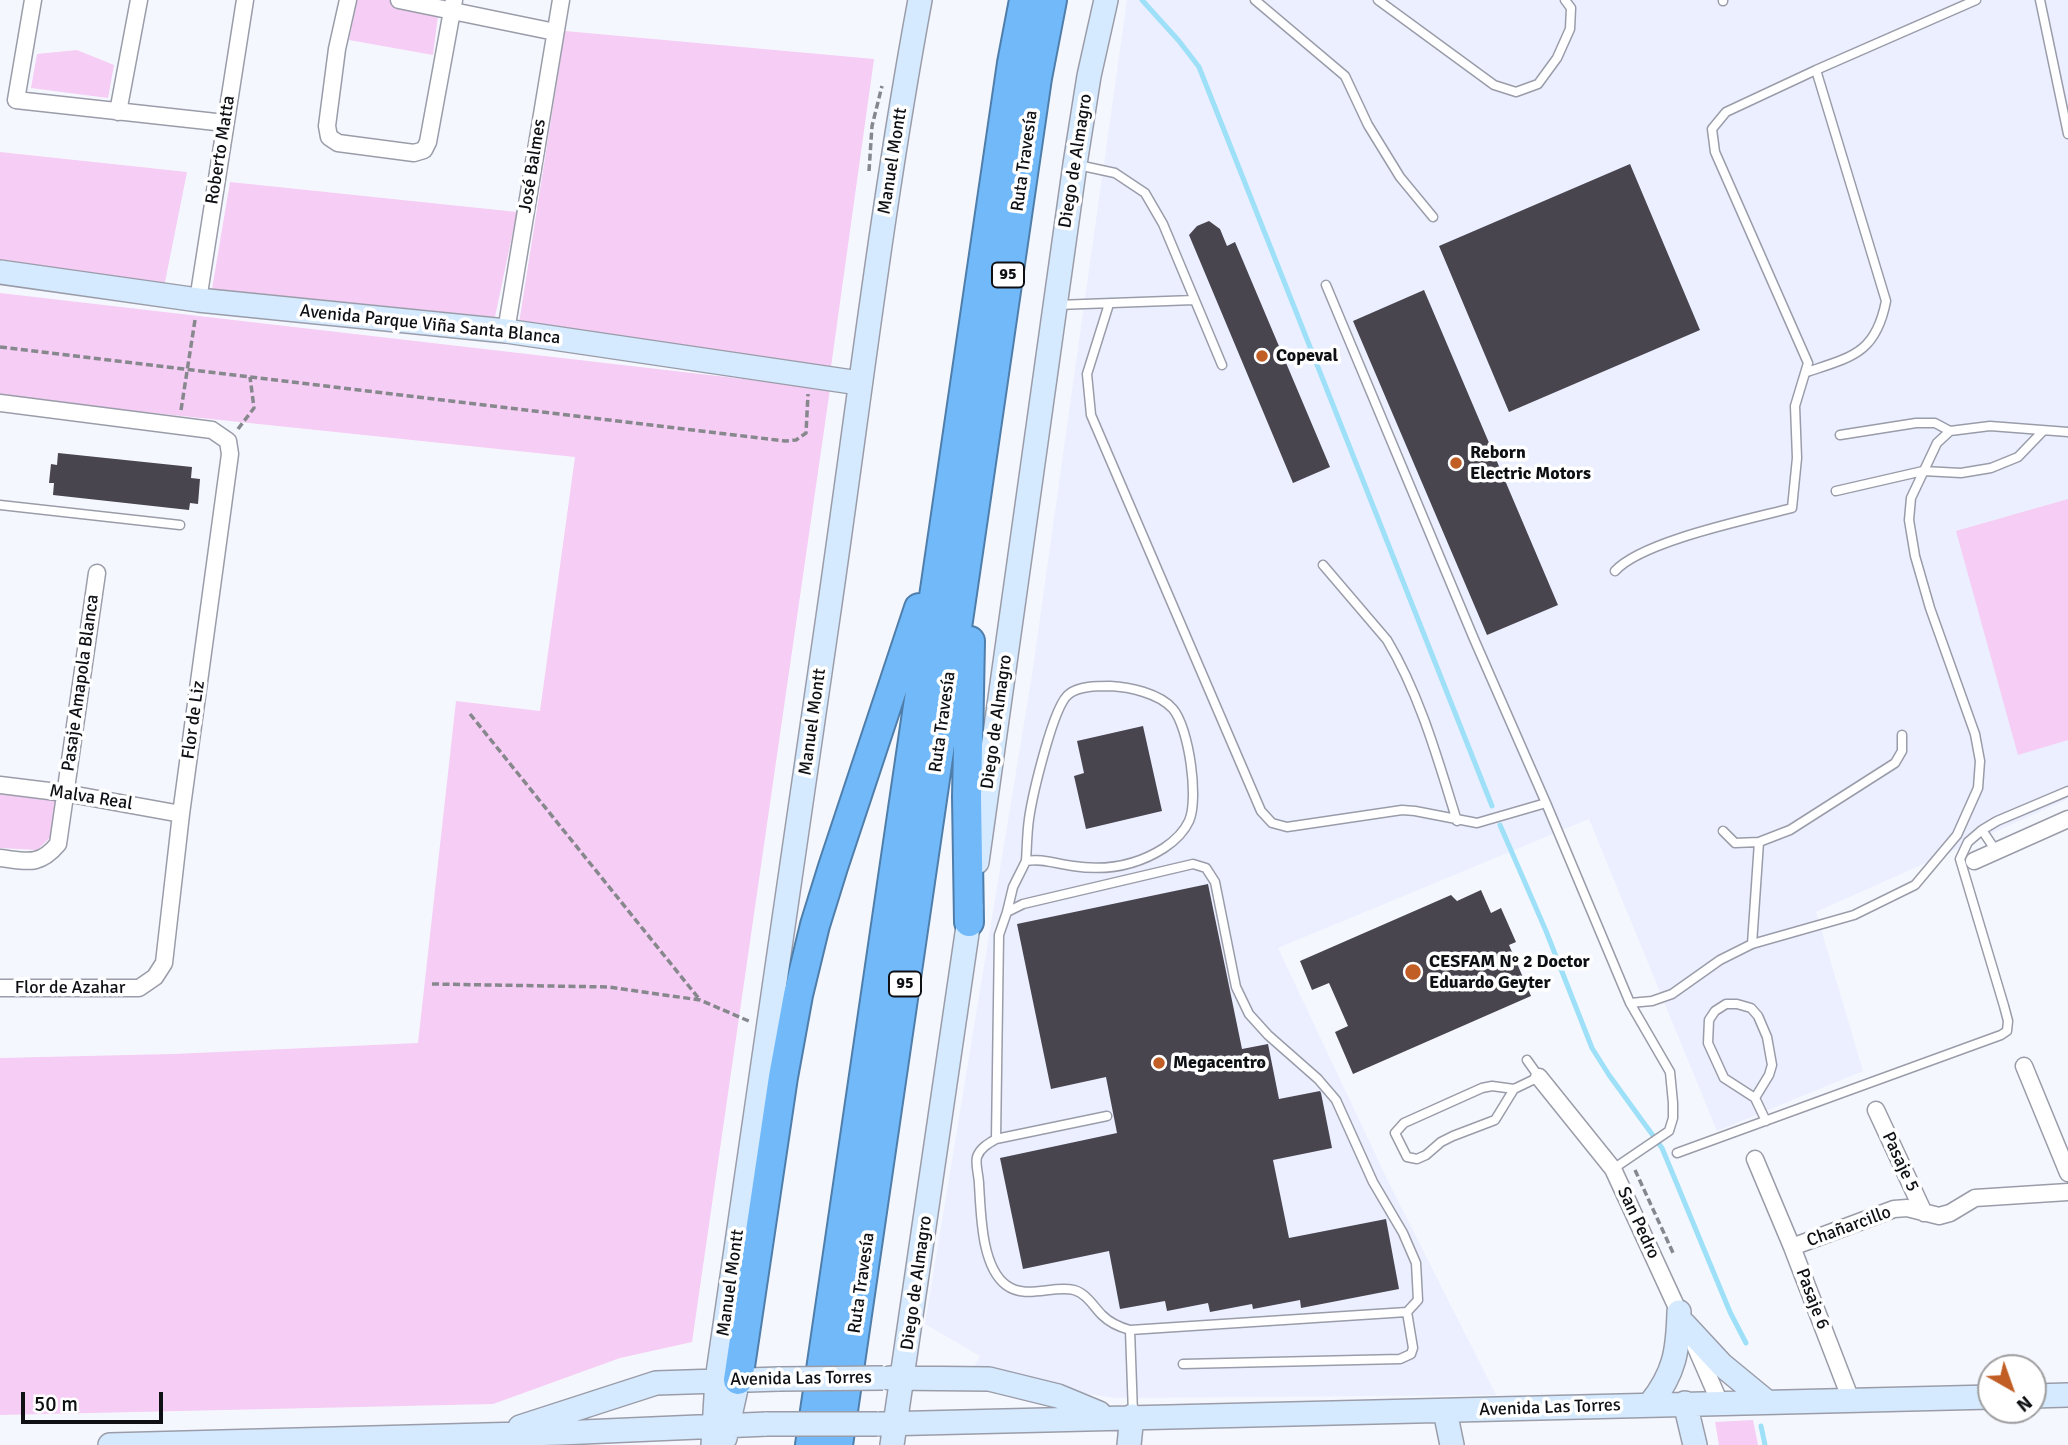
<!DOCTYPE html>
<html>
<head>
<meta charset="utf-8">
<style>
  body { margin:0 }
  #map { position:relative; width:2068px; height:1445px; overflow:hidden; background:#f5f7fe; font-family:Signika,sans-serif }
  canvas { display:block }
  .north { position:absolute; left:1977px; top:1354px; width:70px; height:70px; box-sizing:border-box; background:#fff; border:2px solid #9f9fa1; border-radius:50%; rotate:140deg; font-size:19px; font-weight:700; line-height:28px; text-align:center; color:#0f1014 }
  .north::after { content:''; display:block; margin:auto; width:24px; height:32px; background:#c15e25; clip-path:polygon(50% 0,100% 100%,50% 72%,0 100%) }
  .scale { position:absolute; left:21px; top:1392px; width:142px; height:32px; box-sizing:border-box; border:4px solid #0f1014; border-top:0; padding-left:9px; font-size:21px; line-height:24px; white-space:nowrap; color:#0f1014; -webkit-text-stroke:5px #fff; paint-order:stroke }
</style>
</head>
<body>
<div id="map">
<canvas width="2068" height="1445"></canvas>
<div class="north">N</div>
<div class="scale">50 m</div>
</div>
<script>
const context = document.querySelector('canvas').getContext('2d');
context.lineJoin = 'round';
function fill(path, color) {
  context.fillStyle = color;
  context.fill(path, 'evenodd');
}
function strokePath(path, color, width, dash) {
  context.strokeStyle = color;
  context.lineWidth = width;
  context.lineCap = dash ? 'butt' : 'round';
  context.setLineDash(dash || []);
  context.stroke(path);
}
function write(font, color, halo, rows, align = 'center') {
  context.font = font + ' Signika,sans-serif';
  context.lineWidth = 7;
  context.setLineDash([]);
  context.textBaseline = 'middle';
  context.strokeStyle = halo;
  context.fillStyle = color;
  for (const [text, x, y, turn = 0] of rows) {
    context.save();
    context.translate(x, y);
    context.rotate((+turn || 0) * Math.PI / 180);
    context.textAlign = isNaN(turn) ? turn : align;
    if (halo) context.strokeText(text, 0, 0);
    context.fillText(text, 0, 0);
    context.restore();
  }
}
fill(new Path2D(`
  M1127,0H2068V799L1816,912L1863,1071L1717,1131L1589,819L1278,948L1387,1179L1496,1395L1116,1398L1081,1393L1021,1376L973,1369L980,1356L925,1324L1032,675Z`), '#ebefff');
fill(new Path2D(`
  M357,0H440L433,55L349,40Z
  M565,31L874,59L830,374L517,336Z
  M77,50L114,65L108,98L31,88L37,54Z
  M0,152L187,172L164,287L0,265Z
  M230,182L517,212L495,317L212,289Z
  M0,293L830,389L692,1342L620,1358L493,1404L0,1415V1058L173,1054L418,1043L456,701L540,711L575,457L0,397Z
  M2068,499V740L2018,755L1956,531Z
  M0,793L60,801L52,836L37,850L0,848Z
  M1753,1420L1758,1445H1719L1715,1422Z`), '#f6cdf4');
strokePath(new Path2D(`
  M1142,0L1179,41L1199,67L1492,806
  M1500,825L1546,931L1592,1048L1609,1075L1662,1148L1730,1312L1746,1343
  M1761,1426L1765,1445`), '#9de0f7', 5);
fill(new Path2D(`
  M1630,164L1700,330L1509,412L1439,246Z
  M1209,221L1220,229L1227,246L1235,242L1330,467L1293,483L1189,235L1197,226Z
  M1424,290L1558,605L1487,635L1353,321Z
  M58,453L192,467L191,478L200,479L198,504L190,503L189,510L53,495L54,483H49L51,464L57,465Z
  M1143,726L1162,811L1086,829L1074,776L1084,773L1077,741Z
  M1208,884L1242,1049L1268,1044L1279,1099L1320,1091L1321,1093L1332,1148L1273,1160L1289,1238L1386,1219L1399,1289L1301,1308L1300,1300L1253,1309L1252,1304L1210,1312L1208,1303L1167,1311L1165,1301L1120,1309L1109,1251L1023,1269L1000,1158L1117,1133L1106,1077L1051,1089L1017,924Z
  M1481,890L1491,913L1501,908L1516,942L1509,945L1531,996L1353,1074L1335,1032L1348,1026L1329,983L1312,990L1300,961L1451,895L1457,901Z`), '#48454f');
const lane = new Path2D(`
  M1255,0L1345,76L1368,125L1400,177L1433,217
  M1378,0L1494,85L1516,92L1538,84L1557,58L1570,29L1571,8L1565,0
  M1723,0V1
  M2040,0L2068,134
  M1078,165L1115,173L1145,193L1163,224L1222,365
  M1109,304L1087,374L1091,415L1261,811L1272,823L1287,827L1402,810L1415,811L1477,823L1546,803L1474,639L1326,285
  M1057,305L1194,300
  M1807,372C1852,357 1876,353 1886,301L1816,70
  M1840,435L1916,423H1935L1950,431
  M1836,491L1923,471L1961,473L1991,468L2018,457L2043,431
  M0,505L180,525
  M1323,565L1387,640C1420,695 1438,760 1457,821
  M1615,571C1642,541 1750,519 1792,508L1797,458L1795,406L1808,363L1715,152L1712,129L1726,112L1816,70L1976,0
  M1546,803L1630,1003L1670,1072L1673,1103V1118L1669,1131L1613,1169
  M1982,830L1997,821L2068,791
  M1723,831L1735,843L1759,842L1790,830L1895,763L1902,751V735
  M1007,912L1013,887L1026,861C1042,858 1056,864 1073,866C1105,871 1136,866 1164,848C1173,842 1184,832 1189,821C1199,799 1189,728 1173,709C1159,693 1129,687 1110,686C1097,686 1079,686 1069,694C1053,705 1032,798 1029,819C1027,833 1027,847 1026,861
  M1752,944L1759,842
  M1630,1003L1652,1001L1672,994L1720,960L1752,944L1854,915L1915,885L1957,835L1978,788L1980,761L1975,734L1930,608L1915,556L1909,520L1911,498L1937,443L1950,431L1990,426L2068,432
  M1514,1089L1495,1120L1453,1136L1441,1142L1426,1155L1417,1159L1407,1157L1395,1133L1404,1123L1482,1088L1492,1086L1514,1089L1539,1077L1527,1060
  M1755,1098L1769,1075L1772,1065L1767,1037L1758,1016L1751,1008L1737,1004H1726L1715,1011L1709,1020L1708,1043L1724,1078L1755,1098L1766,1121
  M996,1139L999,935L1007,912L1023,904L1193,864L1206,868L1215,882L1236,987L1249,1014L1268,1035L1318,1079L1336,1100L1373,1182L1403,1233L1416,1263L1418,1300L1407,1312L1130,1330C1119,1327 1110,1323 1102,1315C1094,1307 1086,1293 1074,1290C1052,1285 1026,1300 1006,1285C981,1266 981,1213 979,1184C979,1176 975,1164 977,1157C980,1148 989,1143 996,1139L1107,1116
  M1677,1153L2001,1035L2007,1031L2008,1021L2004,1006L1960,859L1968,842L1982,830L1996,851
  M1130,1330L1133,1414
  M1183,1364L1400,1359L1411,1354L1413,1348L1407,1312`);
const street = new Path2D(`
  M33,0L16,100L225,123
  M348,0L337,49L327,126L329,137L338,143L414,153L424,150L428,142L454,0
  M399,0L555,32
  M118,112L139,0
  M198,300L245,0
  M506,331L561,0
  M0,403L212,430L228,441L230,454L181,814L164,963L155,977L139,988H0
  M0,785L65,793L181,814
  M0,858C26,861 39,867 58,844L97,573
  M1974,861L2068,819
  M2024,1066L2068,1173
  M1539,1077L1613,1169L1683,1321
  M1876,1110L1924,1213
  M1755,1159L1792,1247L1851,1400
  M1792,1247L1894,1209L1907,1208L1939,1216L1950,1213L1975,1198L2068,1192
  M1693,1341L1720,1403`);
const secondary = new Path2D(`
  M0,272L198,300L506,331L859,383
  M977,862L1075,164L1089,76L1106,0
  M1684,1324L1722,1365L1767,1402
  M890,1378L989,1379L1058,1396L1099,1413
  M2033,1396L2068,1395
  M1685,1403L1695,1445
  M1650,1404C1675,1373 1678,1350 1679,1312
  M1445,1411L1452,1445
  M881,1424L1991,1397
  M520,1427L656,1383L779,1379
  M725,1438L738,1380
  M110,1445L560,1433L767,1424
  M713,1445L717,1380C753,1126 792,872 828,617C858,411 882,205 920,0
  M892,1445L971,906
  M1129,1445L1132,1416`);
const highway = new Path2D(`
  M969,922L967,797L970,641
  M738,1380L783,1077L798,995L815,925L833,867L919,608
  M810,1445L1012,63L1024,0
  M838,1445L1037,78L1052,0`);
strokePath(lane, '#9a9da9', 11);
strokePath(street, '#9a9da9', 19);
strokePath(secondary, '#9a9da9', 26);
strokePath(highway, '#4f7eaa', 32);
strokePath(new Path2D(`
  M869,171L872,126L882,86
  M0,347L785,441L796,440L806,433L808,394
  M181,410L195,320
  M238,429L254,408L250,377
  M470,714L700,1000
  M432,984L608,987L700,1000L751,1022
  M1635,1170L1674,1255`), '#86888d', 3.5, [7, 3.5]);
strokePath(lane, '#fff', 8);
strokePath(street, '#fff', 16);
strokePath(secondary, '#d5eafe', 23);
strokePath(highway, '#72b9fa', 28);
const secondaryBridge = new Path2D(`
  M779,1379L883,1378
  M767,1424H877`);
strokePath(secondaryBridge, '#9a9da9', 26, []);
strokePath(secondaryBridge, '#d5eafe', 23);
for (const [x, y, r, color] of [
  [1262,356,7,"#c15e25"],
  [1456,463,7,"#c15e25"],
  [1413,972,9,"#c15e25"],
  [1159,1063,7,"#c15e25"]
]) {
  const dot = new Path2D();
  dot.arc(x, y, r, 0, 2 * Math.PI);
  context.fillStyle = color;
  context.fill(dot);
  strokePath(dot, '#fff', 2.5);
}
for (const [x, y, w] of [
  [1008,275,32],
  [905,984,32]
]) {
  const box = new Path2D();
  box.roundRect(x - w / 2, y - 12.5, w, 25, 5);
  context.fillStyle = '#fff';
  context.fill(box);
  strokePath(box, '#0f1014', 2);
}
write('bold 16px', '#0f1014', null, [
  ["95",1008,275],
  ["95",905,984]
]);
write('18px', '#0f1014', '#fff', [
  ["Roberto Matta",221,150,-81],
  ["Manuel Montt",893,161,-81],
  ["Ruta Travesía",1025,161,-82],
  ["Diego de Almagro",1076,161,-81],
  ["José Balmes",533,166,-81],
  ["Avenida Parque Viña Santa Blanca",430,325,6],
  ["Pasaje Amapola Blanca",81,683,-82],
  ["Flor de Liz",194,720,-82],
  ["Manuel Montt",813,722,-82],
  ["Ruta Travesía",943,722,-82],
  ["Diego de Almagro",997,722,-82],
  ["Malva Real",91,798,9],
  ["Flor de Azahar",70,988],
  ["Pasaje 5",1900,1162,65],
  ["San Pedro",1638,1223,65],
  ["Chañarcillo",1849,1227,-20],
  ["Manuel Montt",731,1283,-82],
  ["Ruta Travesía",862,1283,-82],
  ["Diego de Almagro",917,1283,-82],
  ["Pasaje 6",1812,1299,69],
  ["Avenida Las Torres",801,1379,-1],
  ["Avenida Las Torres",1550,1408,-2]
]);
write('bold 18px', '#0f1014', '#fff', [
  ["Copeval",1276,356],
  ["Reborn",1470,453],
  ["Electric Motors",1470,474],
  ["CESFAM N° 2 Doctor",1429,962],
  ["Eduardo Geyter",1429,983],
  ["Megacentro",1173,1063]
], 'left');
</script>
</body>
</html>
